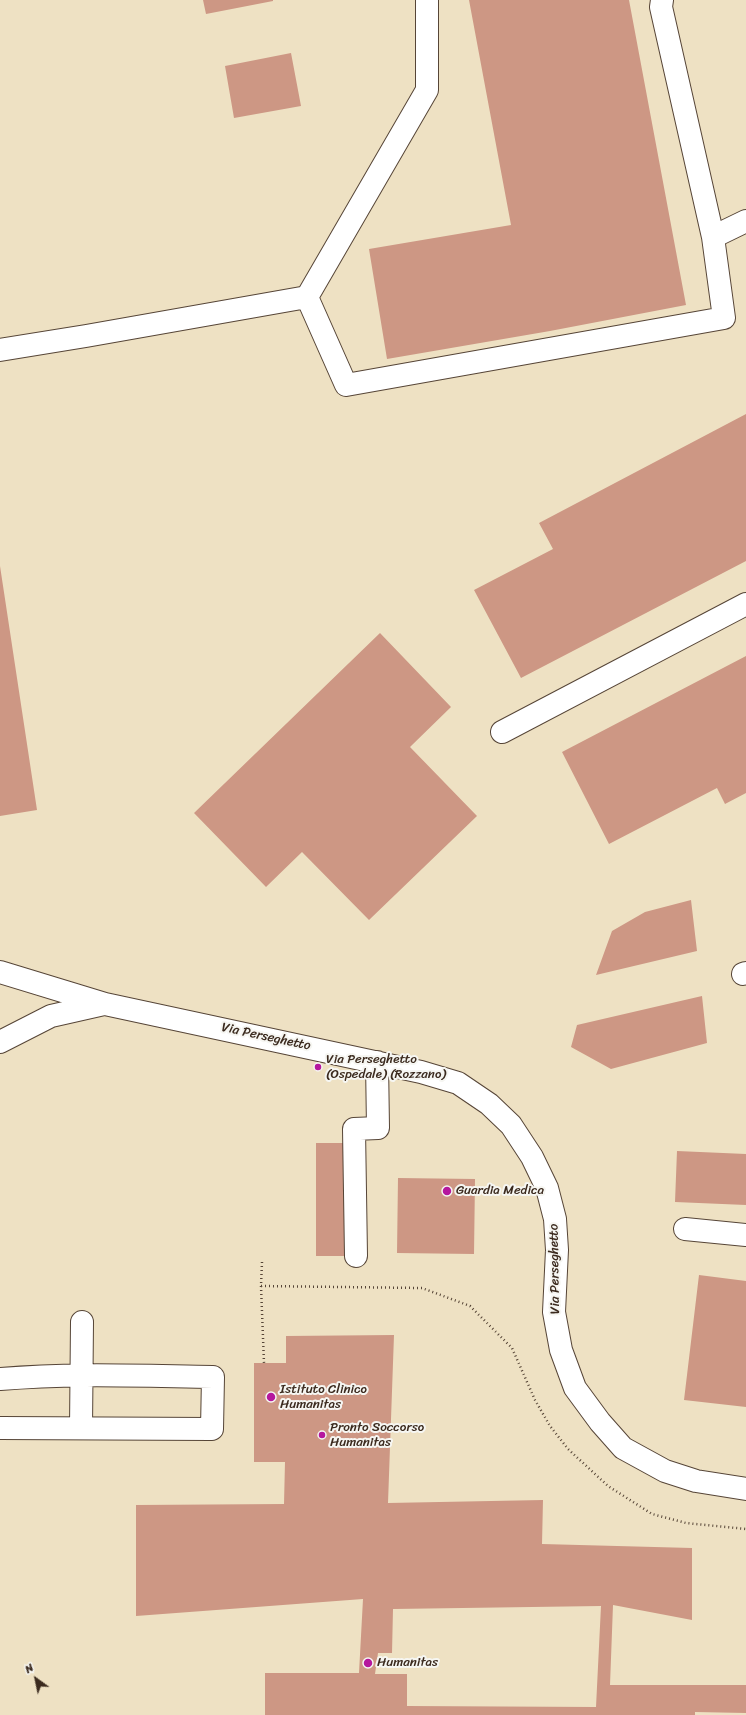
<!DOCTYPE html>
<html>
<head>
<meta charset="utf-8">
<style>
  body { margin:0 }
  #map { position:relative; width:746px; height:1715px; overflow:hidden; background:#eee1c3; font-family:Sriracha,sans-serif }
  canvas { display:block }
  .north { position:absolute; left:16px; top:1659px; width:40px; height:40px; -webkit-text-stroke:3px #f6f6f2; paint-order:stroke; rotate:327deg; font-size:11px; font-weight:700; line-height:16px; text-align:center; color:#3b2a1e }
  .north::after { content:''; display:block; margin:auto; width:14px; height:18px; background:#3b2a1e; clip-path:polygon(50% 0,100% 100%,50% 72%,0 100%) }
</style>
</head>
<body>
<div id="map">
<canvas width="746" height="1715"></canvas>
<div class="north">N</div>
</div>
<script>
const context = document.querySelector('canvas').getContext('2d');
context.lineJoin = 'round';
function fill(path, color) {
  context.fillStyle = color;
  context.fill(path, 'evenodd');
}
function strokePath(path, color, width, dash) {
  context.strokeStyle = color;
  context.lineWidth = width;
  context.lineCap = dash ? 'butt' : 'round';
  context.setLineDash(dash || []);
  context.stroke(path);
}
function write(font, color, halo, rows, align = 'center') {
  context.font = font + ' Sriracha,sans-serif';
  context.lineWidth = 4;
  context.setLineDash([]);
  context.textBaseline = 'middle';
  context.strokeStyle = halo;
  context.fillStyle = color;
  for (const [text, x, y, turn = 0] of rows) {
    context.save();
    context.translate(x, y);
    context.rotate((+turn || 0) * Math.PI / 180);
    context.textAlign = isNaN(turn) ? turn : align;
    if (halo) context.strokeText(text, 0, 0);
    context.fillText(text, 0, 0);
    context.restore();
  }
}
fill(new Path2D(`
  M203,0H273V1L206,14Z
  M469,0H629L686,305L550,331L387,359L369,249L511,225Z
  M291,53L301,106L234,118L225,66Z
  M746,414V561L521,678L474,590L553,549L539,523Z
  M0,566L37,810L0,816Z
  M380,633L451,707L410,747L477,816L369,920L302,852L266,887L194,813Z
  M746,656V793L725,804L717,788L609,844L562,752Z
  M691,900L697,951L596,975L612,931L645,912Z
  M702,996L707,1043L611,1069L571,1047L577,1025Z
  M316,1143H344V1256H316Z
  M677,1151L746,1154V1205L675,1202Z
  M398,1178L475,1179L474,1254L397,1253Z
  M699,1275L746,1281V1407L684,1400Z
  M394,1335L388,1503L543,1500L542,1544L692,1548V1620L613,1605L610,1685H746V1713L695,1712V1715H265V1673H359L363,1599L136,1616V1505L284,1504L285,1462H254V1363H286V1336ZM601,1606L596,1707L407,1706V1674H375L378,1653H392L393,1609Z`), '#cd9784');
const minor = new Path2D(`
  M662,0L661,7L713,237
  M307,297L427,90V0
  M0,350L86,336L307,297L346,385L724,318L713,237L746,221
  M502,732L746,604
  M0,972L105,1004L421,1072L458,1083L489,1104L511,1125L532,1157L547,1188L555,1219L557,1250L554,1312L561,1350L575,1388L600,1422L623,1448L665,1471L696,1481L746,1489
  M743,974L746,973
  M0,1042L51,1016L104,1004
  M685,1229L746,1235
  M356,1256L354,1129L378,1128L377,1062
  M0,1379C71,1373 142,1376 213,1377L212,1429L0,1428
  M81,1428L82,1322`);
strokePath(minor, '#564537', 24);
strokePath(new Path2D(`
  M262,1262L261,1286L264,1363
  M261,1286L422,1288L470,1306L512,1348L535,1400L550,1426L568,1449L608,1486L652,1514L686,1523L746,1529`), '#564537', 2.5, [1, 3]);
strokePath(minor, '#fff', 22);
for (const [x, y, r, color] of [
  [318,1067,4,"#b5179e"],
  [447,1191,5,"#b5179e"],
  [271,1397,5,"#b5179e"],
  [322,1435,4,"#b5179e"],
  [368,1663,5,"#b5179e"]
]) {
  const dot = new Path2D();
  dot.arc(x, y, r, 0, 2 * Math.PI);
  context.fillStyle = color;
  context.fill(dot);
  strokePath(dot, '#f6f6f2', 1.5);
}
write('13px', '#3b2a1e', '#f6f6f2', [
  ["Via Perseghetto",266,1037,12],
  ["Via Perseghetto",555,1269,-91]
]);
write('13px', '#3b2a1e', '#f6f6f2', [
  ["Via Perseghetto",326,1060],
  ["(Ospedale) (Rozzano)",326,1075],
  ["Guardia Medica",456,1191],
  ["Istituto Clinico",280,1390],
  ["Humanitas",280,1405],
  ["Pronto Soccorso",330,1428],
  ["Humanitas",330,1443],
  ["Humanitas",377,1663]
], 'left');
</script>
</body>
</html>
